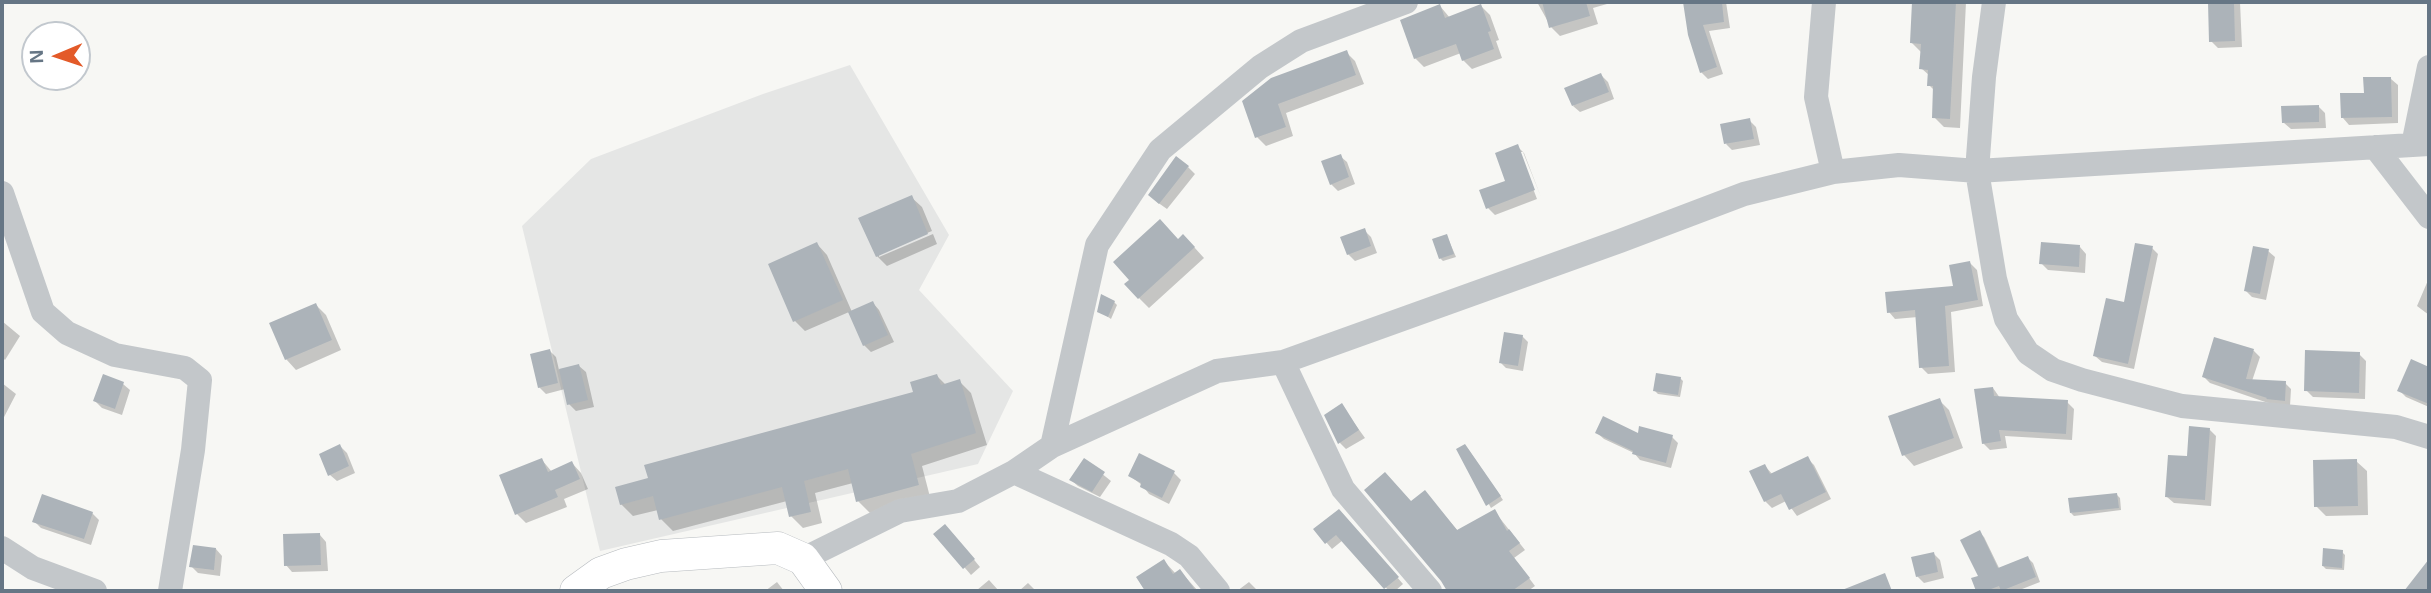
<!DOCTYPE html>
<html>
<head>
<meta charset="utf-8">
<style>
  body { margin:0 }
  #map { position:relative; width:2431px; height:593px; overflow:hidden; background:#f7f7f4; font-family:Helvetica,sans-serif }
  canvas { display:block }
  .frame { position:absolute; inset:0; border:4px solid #667685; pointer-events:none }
  .north { position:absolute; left:21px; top:21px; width:70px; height:70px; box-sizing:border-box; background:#fff; border:2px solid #c2c8ce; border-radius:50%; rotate:268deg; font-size:19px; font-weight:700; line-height:28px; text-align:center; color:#667685 }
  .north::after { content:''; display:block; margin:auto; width:24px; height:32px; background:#e35a29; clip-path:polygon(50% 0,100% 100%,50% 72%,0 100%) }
</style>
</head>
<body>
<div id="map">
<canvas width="2431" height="593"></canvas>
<div class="frame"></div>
<div class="north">N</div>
</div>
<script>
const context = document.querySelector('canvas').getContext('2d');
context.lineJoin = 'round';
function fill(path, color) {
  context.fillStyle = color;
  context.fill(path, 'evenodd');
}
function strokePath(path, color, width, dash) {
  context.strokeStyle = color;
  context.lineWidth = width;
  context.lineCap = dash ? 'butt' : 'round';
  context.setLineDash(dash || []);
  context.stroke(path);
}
fill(new Path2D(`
  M850,65L949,235L919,290L1013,391L978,464L600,551L522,226L591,159L763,94Z`), '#e5e6e5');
fill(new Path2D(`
  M1537,2H1614L1593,8L1598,24L1560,36L1551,27Z
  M1685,2H1726L1730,28L1709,31L1723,74L1708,79L1701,72L1689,34Z
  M1914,2H1966L1960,128L1944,127L1934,117L1935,91L1929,85L1930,76L1921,68L1922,53L1911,42Z
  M2209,2H2240L2242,47L2218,48L2211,41Z
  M1440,6L1450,18L1481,6L1490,15L1499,40L1496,41L1502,58L1472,69L1463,60L1461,53L1424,67L1415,58Z
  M1346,52L1355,61L1364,84L1286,113L1293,136L1266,146L1257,137L1244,102Z
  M1601,75L1608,82L1614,99L1580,112L1573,106Z
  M2391,79L2398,85V123L2349,125L2343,118Z
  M2318,106L2325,113L2326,128L2291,129L2284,123Z
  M1749,120L1756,127L1760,145L1732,150L1726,144Z
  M1517,146L1524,153L1541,197L1523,152H1519L1537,199L1495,215L1488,208L1482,192L1507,182Z
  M1340,156L1347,162L1355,184L1338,191L1331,184Z
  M1188,167L1195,174L1167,209L1157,202Z
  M911,197L922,207L932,231L879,253V257L933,234L937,244L887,266L877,256Z
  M1364,230L1371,237L1377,253L1355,261L1348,254Z
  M1447,236L1456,257L1443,261L1440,258Z
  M1179,241L1194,247L1204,258L1149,308L1139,298L1132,280Z
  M817,244L827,255L852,312L873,303L879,310L894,342L871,352L864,345L849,312L805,331L795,321Z
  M2080,247L2086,254L2085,273L2048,270L2041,263Z
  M2152,248L2158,254L2134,369L2102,362L2095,356L2125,304Z
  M2268,251L2275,257L2266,300L2252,297L2245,290Z
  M1970,263L1977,270L1983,306L1951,312L1955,372L1928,374L1921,367L1918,317L1895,319L1889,312L1955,288Z
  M2429,278V315L2417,306Z
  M1114,302L1117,305L1111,319L1099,311Z
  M316,305L326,315L341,350L296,370L286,359Z
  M2,321L20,336L5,360L2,357Z
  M1522,336L1528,342L1523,371L1506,368L1501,363Z
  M2215,339L2254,351L2260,357L2252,381L2285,383L2291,389L2290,406L2274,405L2210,383L2204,377Z
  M550,351L556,357L559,370L579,366L586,372L594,407L576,411L569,404L565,389L546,394L539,387Z
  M2359,354L2366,361L2365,399L2313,397L2306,390Z
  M2411,362L2429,369V407L2406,397L2399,390Z
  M937,376L946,385L959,381L971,393L987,445L922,466L930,497L870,513L858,501L853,483L815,493L822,523L803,528L791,516L787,501L673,531L661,519L658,510L633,516L621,504L915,393Z
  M1680,378L1683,381L1680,397L1658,394L1655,391Z
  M2,383L16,394L2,421Z
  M123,384L130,390L122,415L102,408L95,401Z
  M1993,388L2000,398L2067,402L2074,409L2072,440L2005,436L2007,448L1990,450L1983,443Z
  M1939,400L1949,410L1963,448L1914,466L1904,455L1890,417Z
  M1342,406L1365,438L1346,449L1340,443Z
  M2209,429L2216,436L2211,506L2174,503L2167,497L2189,458Z
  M1597,433L1672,437L1678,443L1671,468L1640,460L1634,453L1604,439Z
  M340,446L347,453L355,473L337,481L330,475Z
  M1468,449L1503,500L1491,508L1459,450Z
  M1140,455L1174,473L1181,480L1169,504L1149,494L1142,485L1130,476Z
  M1807,458L1814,465L1831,499L1797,516L1786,501L1772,508L1765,501V466L1773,475Z
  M542,460L552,472L572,463L581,473L588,489L564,499L567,507L526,523L517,514Z
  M1085,460L1111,481L1100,497L1078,486L1071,480Z
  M2356,461L2367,471L2368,515L2326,516L2316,506Z
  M1425,492L1458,531L1495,512L1525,550L1514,558L1535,586L1528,591H1449L1411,503Z
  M2117,495L2120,498L2121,510L2074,516L2071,513Z
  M92,513L99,520L91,545L41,528L34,521Z
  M1345,517L1403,584L1395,591H1389L1343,540L1332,549L1315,529Z
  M1979,532L1984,537L2000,570L2028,558L2033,563L2040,582L2017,591H1978L1974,579L1980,577Z
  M952,533L980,567L971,575L936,534Z
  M320,535L326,542L328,571L292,572L286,565Z
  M216,549L222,556L220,576L198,573L191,566Z
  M2342,552L2345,555L2344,570L2326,569L2323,566Z
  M1933,553L1940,560L1944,578L1924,583L1917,576Z
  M1164,561L1176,574L1180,571L1198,591H1147L1138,578Z
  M989,580L999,591H978L977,590Z
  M777,582L784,591H765Z
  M1249,582L1258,591H1237Z
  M1028,583L1036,591H1019Z`), '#0003');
fill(new Path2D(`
  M1542,2H1586L1590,16L1549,28Z
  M1683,2H1722L1724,22L1703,25L1717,67L1700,73L1688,35Z
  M1912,2H1956L1950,119L1932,118L1933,86H1927L1928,70L1919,69L1921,44L1910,43Z
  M2208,2H2234L2235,41L2209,42Z
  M1440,4L1445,18L1481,4L1491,31L1488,32L1494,49L1462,61L1456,44L1414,59L1400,20Z
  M1347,50L1356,75L1278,104L1286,127L1255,138L1242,101L1271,78Z
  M1601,73L1609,92L1572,106L1564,88Z
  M2363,77H2391L2392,117L2341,118L2340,93H2364Z
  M2319,105V122L2282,123L2281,106Z
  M1750,118L1754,139L1724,144L1720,124Z
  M1518,144L1535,190L1486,209L1479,190L1505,181L1495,153Z
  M1341,154L1349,177L1330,185L1321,161Z
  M1176,156L1189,166L1159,204L1148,195Z
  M912,195L928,234L876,257L858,218Z
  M1160,219L1178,239L1183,234L1195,247L1138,299L1124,284L1129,280L1113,262Z
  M1365,228L1371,246L1347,255L1340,237Z
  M1447,234L1454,254L1439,259L1432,239Z
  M817,242L843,300L793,322L768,264Z
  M2041,242L2080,245L2079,267L2039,264Z
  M2135,243L2153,246L2128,364L2093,356L2106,298L2124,302Z
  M2253,246L2269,249L2260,294L2244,291Z
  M1970,261L1978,300L1945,306L1949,366L1919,368L1915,310L1887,313L1885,292L1953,286L1949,265Z
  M1101,294L1115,301L1108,317L1097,312Z
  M873,301L888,335L863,346L848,312Z
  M316,303L332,340L285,360L269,323Z
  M1504,332L1523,335L1518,366L1499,363Z
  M2214,337L2254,349L2246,379L2286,381L2285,401L2266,399L2267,398L2202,377Z
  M550,349L558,383L538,388L530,354Z
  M2305,350L2360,352L2359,393L2304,391Z
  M2411,359L2429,367V404L2397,391Z
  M579,364L588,400L567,405L559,369Z
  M1656,373L1681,377L1678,395L1653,391Z
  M103,374L124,382L115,409L93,401Z
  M937,374L941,385L960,379L976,433L911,454L919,485L856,502L848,469L804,481L811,512L789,517L782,487L659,520L653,496L620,505L615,487L648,478L644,465L913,392L910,382Z
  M1993,387L1994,396L2068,400L2066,434L1999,430L2001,441L1982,444L1974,389Z
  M1940,398L1954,438L1902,456L1888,416Z
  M1342,403L1359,430L1338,444L1324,415Z
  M1603,416L1638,433L1639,426L1673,435L1666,463L1632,454L1633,451L1595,433Z
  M2189,426L2210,428L2205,500L2165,497L2168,455L2187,456Z
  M340,444L349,466L328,476L319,454Z
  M1465,444L1501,496L1486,506L1456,449Z
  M1139,453L1175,471L1162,498L1140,487L1141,483L1128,476Z
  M1808,456L1826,492L1789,510L1781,494L1764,502L1749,471L1765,464L1770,474Z
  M542,458L548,472L572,461L580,479L555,490L558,497L515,515L499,475Z
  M1084,458L1105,472L1092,492L1069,480Z
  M2357,459L2358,506L2314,507L2313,460Z
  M1385,472L1411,501L1425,490L1457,530L1495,509L1507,531L1509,529L1520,543L1509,551L1530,578L1512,591H1447L1441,581L1364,490Z
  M2117,493L2119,508L2070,513L2068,498Z
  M42,494L93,512L84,539L32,522Z
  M1339,509L1399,577L1384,589L1336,535L1325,544L1313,529Z
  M945,524L975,559L963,569L933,534Z
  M1980,530L1998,568L2028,556L2036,577L2001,591L1999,586L1986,591H1976L1971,578L1978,576L1960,540Z
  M320,533L321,565L284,566L283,534Z
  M193,545L216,548L214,570L189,567Z
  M2323,548L2343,550L2342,568L2322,566Z
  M1934,552L1938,572L1916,577L1911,557Z
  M1164,559L1173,574L1180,569L1196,591H1145L1136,577Z
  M2429,559V591H2404Z
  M1885,573L1892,591H1842V590Z`), '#acb3b9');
const major = new Path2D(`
  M576,591L601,573L626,564L661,556L778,548L803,559L826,591`);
strokePath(major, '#b6babe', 33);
strokePath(new Path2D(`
  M1824,2L1816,97L1833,172
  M1994,2L1984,77L1977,171L1995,279L2006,319L2028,353L2053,370L2082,380L2182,406L2396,427L2429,437
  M2413,145L2429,67
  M2375,147L2429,217
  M2,193L43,312L67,333L115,355L185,368L200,380L193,450L170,591
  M1283,362L1343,489L1430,591
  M1052,446L1097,245L1160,150L1260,67L1301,41L1406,2
  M1014,472L1171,544L1189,556L1218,591
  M2,548L33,568L95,591
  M803,559L900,511L958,501L1014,472L1052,446L1217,371L1283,362L1620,241L1744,194L1833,172L1899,165L1977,171L2429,144`), '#c3c7ca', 24);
strokePath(major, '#fff', 32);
</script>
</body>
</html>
